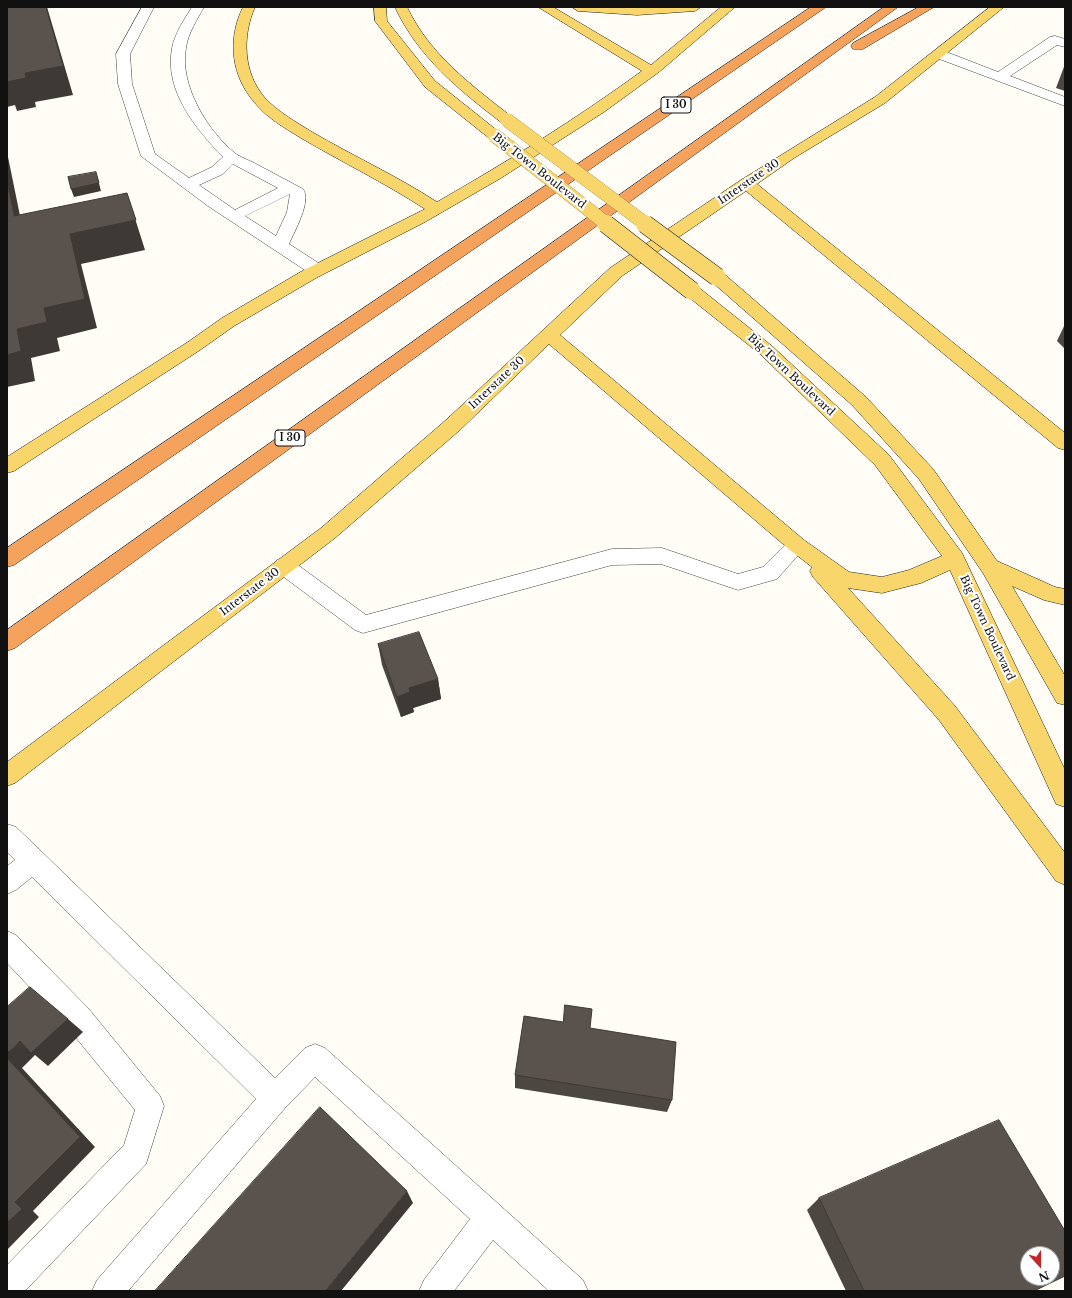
<!DOCTYPE html>
<html>
<head>
<meta charset="utf-8">
<style>
  body { margin:0 }
  #map { position:relative; width:1072px; height:1298px; overflow:hidden; background:#fffdf5; font-family:"Libre Baskerville",serif }
  canvas { display:block }
  .frame { position:absolute; inset:0; border:8px solid #111; pointer-events:none }
  .north { position:absolute; left:1020px; top:1246px; width:40px; height:40px; box-sizing:border-box; background:#fff; border:1px solid #a0a0a0; border-radius:50%; rotate:159deg; font-size:11px; font-weight:700; line-height:16px; text-align:center; color:#111 }
  .north::after { content:''; display:block; margin:auto; width:14px; height:18px; background:#c4262e; clip-path:polygon(50% 0,100% 100%,50% 72%,0 100%) }
</style>
</head>
<body>
<div id="map">
<canvas width="1072" height="1298"></canvas>
<div class="frame"></div>
<div class="north">N</div>
</div>
<script>
const context = document.querySelector('canvas').getContext('2d');
context.lineJoin = 'round';
function strokePath(path, color, width, dash) {
  context.strokeStyle = color;
  context.lineWidth = width;
  context.lineCap = dash ? 'butt' : 'round';
  context.setLineDash(dash || []);
  context.stroke(path);
}
function fill(path, color) {
  context.fillStyle = color;
  context.fill(path, 'evenodd');
}
function write(font, color, halo, rows, align = 'center') {
  context.font = font + ' "Libre Baskerville",serif';
  context.lineWidth = 4;
  context.setLineDash([]);
  context.textBaseline = 'middle';
  context.strokeStyle = halo;
  context.fillStyle = color;
  for (const [text, x, y, turn = 0] of rows) {
    context.save();
    context.translate(x, y);
    context.rotate((+turn || 0) * Math.PI / 180);
    context.textAlign = isNaN(turn) ? turn : align;
    if (halo) context.strokeText(text, 0, 0);
    context.fillText(text, 0, 0);
    context.restore();
  }
}
const minor = new Path2D(`
  M142,7H154L130,54L132,84L155,154L189,178L212,167L223,157C196,129 164,91 172,48C175,33 184,20 192,7H204C197,20 188,33 186,48C179,85 208,132 236,154C242,158 251,161 258,165C273,173 288,181 303,189C312,201 294,232 289,244L323,266L325,270L323,274L317,275L311,274L208,206L141,156L118,84L116,54ZM233,164L278,188L235,210L199,185L223,174ZM290,194L287,212L276,236L245,216Z
  M1055,36L1065,39V47L1057,45L1010,76L1065,97V106L934,57L932,54L934,51H944L998,72L1050,37Z
  M797,537L804,540L807,545L777,579L738,590L661,564L612,565L363,633L355,630L277,572L274,566L277,560L284,558L291,560L366,615L612,549L662,548L738,574L763,567L790,540Z
  M7,824L16,827L42,852L275,1078L305,1048L315,1044L325,1048L583,1280L588,1291H549L493,1240L454,1291H419L424,1280L470,1219L315,1077L285,1108L128,1291H92L97,1280L256,1099L32,877L16,890L7,894V866L15,860L7,852Z
  M7,931L16,935L88,1008L160,1096L164,1106L146,1164L25,1291H7V1265L124,1145L135,1110L68,1028L7,963Z`);
const major = new Path2D(`
  M243,7H255C242,36 243,73 265,98C278,112 296,122 312,132C353,156 397,176 437,202C507,162 576,119 642,71L538,7H553L651,65L721,7H735L659,72L604,112L501,178L425,222L316,278L234,326L200,350L14,471L7,473V457L188,342L222,318L304,270L425,209C385,183 342,162 301,138C285,128 267,118 255,103C231,76 227,39 243,7Z
  M374,7H386L387,21L435,81L499,132L501,135L499,138H489L425,87L375,21Z
  M395,7H407C430,55 471,85 512,117L514,120L512,123H502C459,90 418,57 395,7Z
  M572,7H701L695,11L637,15L578,11Z
  M990,7H1004L885,103L794,158L757,184L1065,433V450L1058,448L746,191L622,276L560,335L804,540L849,572L882,577L909,570L942,556L875,465L760,354L686,295L684,291L686,287L692,286L698,287L772,346L889,455L962,553L1065,770V807L1056,804L950,570L921,583L882,593L848,588L955,706L1065,853V885L1056,881L939,720L813,577L810,571L812,567L790,550L549,344L460,430L335,538L15,783L7,786V762L321,528L446,420L610,268L741,180L875,97Z
  M717,272L723,273L866,397L933,469L997,561L1055,587L1065,589V605L1044,600L1012,586L1065,676V705L1057,703L983,573L919,479L852,405L711,281L709,277L711,273Z`);
const highway = new Path2D(`
  M811,7H826L14,565L7,567V548Z
  M884,7H898L15,648L7,651V630Z
  M919,7H934L863,49H853L851,46L853,43Z`);
strokePath(minor, '#444', 1);
strokePath(major, '#222', 1);
strokePath(highway, '#222', 1);
fill(minor, '#fff');
fill(major, '#f9d66b');
fill(highway, '#f5a25d');
const majorBridgeFar1 = new Path2D(`
  M507,120L647,225
  M494,135L608,225`);
const majorBridge = new Path2D(`
  M606,224L692,291
  M645,224L717,277`);
strokePath(majorBridgeFar1, '#222', 14, []);
strokePath(majorBridge, '#222', 19, []);
strokePath(majorBridgeFar1, '#f9d66b', 14);
strokePath(majorBridge, '#f9d66b', 18);
fill(new Path2D(`
  M1065,64V91L1056,88Z
  M1065,324V349L1057,341Z
  M378,644L438,679L441,699L413,708L414,712L401,717L382,665Z
  M590,1028L672,1100L667,1112L515,1088V1075Z
  M819,1198L1034,1291H846L807,1210Z`), '#4d4742');
fill(new Path2D(`
  M46,7H47L73,95L35,102L36,107L17,111L15,105L7,107V82L25,73Z
  M7,152L26,245L14,216L7,181Z
  M96,172L101,191L74,197L71,189Z
  M127,193L145,250L81,264L97,328L57,338L60,351L31,358L35,381L7,387V355L17,329L44,308L70,234Z
  M438,679L441,699L413,708L414,712L401,717L397,697L409,688Z
  M68,1019L83,1032L48,1066L35,1055L22,1068L95,1147L33,1211L39,1217L7,1250V1223L15,1202L7,1053L20,1041Z
  M407,1191L413,1203L341,1291H325Z`), '#3f3936');
const building = new Path2D(`
  M7,7H46L63,66L25,73L26,78L7,82Z
  M96,172L99,183L71,189L68,177Z
  M7,181L14,216L127,193L136,220L70,234L85,299L44,308L47,322L17,329L21,351L7,355Z
  M419,632L438,679L409,688L410,692L397,697L378,644Z
  M30,987L68,1019L31,1053L20,1041L7,1053V1007Z
  M565,1005L592,1009L590,1028L676,1042L672,1100L515,1075L524,1016L563,1022Z
  M7,1058L80,1137L15,1202L22,1209L7,1223Z
  M320,1107L407,1191L325,1291H155Z
  M999,1120L1065,1231V1276L1034,1291H864L819,1198ZM1028,1254H1052V1278H1028Z`);
fill(building, '#5a524d');
strokePath(building, '#3f3936', 1);
for (const [x, y, w] of [
  [676,105,30],
  [290,438,30]
]) {
  const box = new Path2D();
  box.roundRect(x - w / 2, y - 8, w, 16, 3);
  context.fillStyle = '#fff';
  context.fill(box);
  strokePath(box, '#111', 1);
}
write('bold 10px', '#111', null, [
  ["I 30",676,105],
  ["I 30",290,438]
]);
write('11px', '#111', '#fff', [
  ["Big Town Boulevard",539,171,38],
  ["Interstate 30",749,182,-34],
  ["Big Town Boulevard",791,375,43],
  ["Interstate 30",497,383,-43],
  ["Interstate 30",250,592,-37],
  ["Big Town Boulevard",987,628,65]
]);
</script>
</body>
</html>
